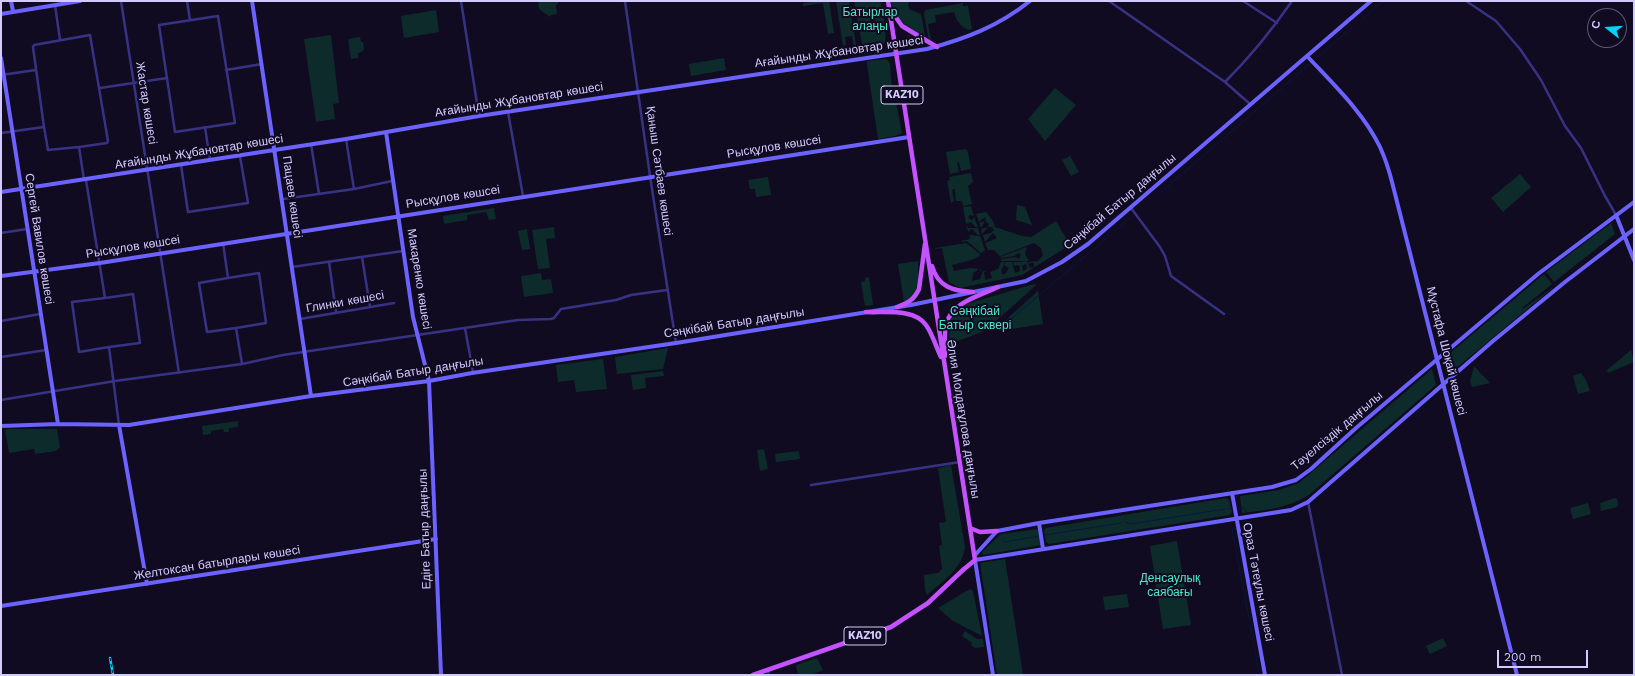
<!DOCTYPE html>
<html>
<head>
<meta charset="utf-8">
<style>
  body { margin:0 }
  #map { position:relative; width:1635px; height:676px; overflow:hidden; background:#100b21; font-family:"Work Sans",sans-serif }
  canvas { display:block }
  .frame { position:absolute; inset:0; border:2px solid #d3cbff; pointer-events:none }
  .north { position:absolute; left:1587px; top:8px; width:40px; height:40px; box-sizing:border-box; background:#100b21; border:1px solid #5e587a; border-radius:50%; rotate:287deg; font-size:11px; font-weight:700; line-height:16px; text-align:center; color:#d3cbff }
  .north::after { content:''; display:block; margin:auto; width:14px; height:18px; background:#00d4f6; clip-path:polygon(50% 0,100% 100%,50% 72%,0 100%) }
  .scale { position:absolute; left:1497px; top:650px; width:91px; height:18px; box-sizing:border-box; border:2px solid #d3cbff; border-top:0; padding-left:5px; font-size:12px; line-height:14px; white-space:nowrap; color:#d3cbff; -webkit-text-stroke:3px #100b21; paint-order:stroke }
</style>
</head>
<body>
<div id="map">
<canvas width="1635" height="676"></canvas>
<div class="frame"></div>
<div class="north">С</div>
<div class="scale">200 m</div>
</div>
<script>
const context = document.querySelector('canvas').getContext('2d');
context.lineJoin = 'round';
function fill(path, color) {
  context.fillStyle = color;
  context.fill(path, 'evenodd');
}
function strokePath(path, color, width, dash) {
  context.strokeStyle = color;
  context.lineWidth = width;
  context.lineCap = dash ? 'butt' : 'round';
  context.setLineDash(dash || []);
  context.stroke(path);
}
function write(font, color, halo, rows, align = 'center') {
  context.font = font + ' "Work Sans",sans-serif';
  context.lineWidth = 4;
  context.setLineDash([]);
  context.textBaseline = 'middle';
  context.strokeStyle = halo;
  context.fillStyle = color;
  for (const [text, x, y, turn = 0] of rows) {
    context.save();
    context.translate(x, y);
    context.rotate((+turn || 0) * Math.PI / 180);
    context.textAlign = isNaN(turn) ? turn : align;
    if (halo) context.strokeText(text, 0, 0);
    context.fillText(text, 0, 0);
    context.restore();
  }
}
fill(new Path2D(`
  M538,1H558V4L556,5L557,14L551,15L550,17L539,9Z
  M818,1H829L834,33L828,34L823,3L803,6V3Z
  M836,1H849L857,50L854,51L852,36L845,37L846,45L843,46Z
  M854,1H880C882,10 890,42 882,46C877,49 868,48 863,49Z
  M891,1H910L908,4L909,9L921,14L925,36C909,29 894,19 891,1Z
  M963,3V6H968L972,29L968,30C960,26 956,20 954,12L935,15L936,22L928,24L931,40L929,41L924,14L925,10Z
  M436,10L439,32L404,38L401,16Z
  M331,35L339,103L333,104L335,119L316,122L304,39Z
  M360,37L361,42H363L364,49L362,52L358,53V58L351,59L348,39Z
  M724,58L726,70L691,76L689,64Z
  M887,59L890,64L892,91L894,92L902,133L895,136L878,139L867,64V61Z
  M1055,88L1076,105L1045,141L1028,119Z
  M966,149L968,152L971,169L961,171L959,162L957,163L959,172L950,174L946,152Z
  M1070,156L1079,172L1071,176L1062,160Z
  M971,173L973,182L968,186L972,204L963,206L962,201H956L955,189L952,190L954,201L951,203L947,181L950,180L949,177Z
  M1520,174L1531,187L1503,212L1491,198Z
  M768,177L771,195L756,197L755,189H750L748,180Z
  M1017,205L1025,207L1032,225L1016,220Z
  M971,206L974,216L970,215L968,218L972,220L974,217L978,227H976L971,222L966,224L968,228H978L980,235H978L972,229L970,230L969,232L967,229L963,207Z
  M494,208L496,219L489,220L486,212L467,215V220L444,224L443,216Z
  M986,212L993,221L995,227L1022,236L1031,237L1056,221L1070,245L1022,275L960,288L949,282L942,248L935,249V248L966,243L980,254L979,257L968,261L952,265L954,271L970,268L981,269L982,272L979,269L973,273L972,281L980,279L983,271L988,272H984L985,280L992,278L990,272L998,269L1001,262H1005L1001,271L1003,275L1006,273L1009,268L1004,265L1006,262H1012L1015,273L1020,271V267L1018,265L1014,266L1013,262H1021L1023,271L1027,269V266L1025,264L1022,266L1021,262L1027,261L1030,268L1034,267V264L1032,262L1029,264L1028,262L1038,261L1043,255L1041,248L1034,243L1000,256L994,250H988L985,243L997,238L993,233L985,242L983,235L991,233L994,230L992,227H988L982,234L981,229L988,227L989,224L985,221L981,228L979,223L985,221L986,219L985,217L979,222L976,214Z
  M1611,223L1615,234L1554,282L1546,272Z
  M554,227L555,238L546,239L550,268L538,269L532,230Z
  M527,229L530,249L522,250L518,231Z
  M969,235L980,236L985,250L981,253L967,241L961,242V241L970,239Z
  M1027,247L1025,254L1029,261H1001V259L1015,257L1019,259L1021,255L1018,253L1014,256L1001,258L1000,257Z
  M918,261C918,277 921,294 904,302L898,264Z
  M541,273L542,280L551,279L553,293L524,297L521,276Z
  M1544,274L1552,284L1522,308L1523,309L1555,286L1454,370L1449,354Z
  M869,277L873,305L865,306L861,282L865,281V278Z
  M1034,284L1036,285L1034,287L985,331L949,344L950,321L958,309L970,303Z
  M1038,291L1043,324L1011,329L1007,327L1006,322L1008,318Z
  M668,348L663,369L617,374L615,357Z
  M1631,350L1634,362L1608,373L1607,370Z
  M603,359L607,389L576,392L574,380L558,382L556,365Z
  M1474,367H1475L1490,383L1472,387L1470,381Z
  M1432,369L1436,385L1310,494C1289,508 1267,510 1242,513L1240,496L1279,490L1299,483Z
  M663,371L664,376L645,378L646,388L633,390L631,375Z
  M1581,373L1586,380L1590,391L1578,394L1573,376Z
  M238,421V427L229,428V432H224L223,429L211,431V434L203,435L202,426Z
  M8,429H57L60,447L56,451L35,454L34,449L9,453L5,430Z
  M764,449L768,469L760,471L757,450Z
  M799,451L800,459L776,462L775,454Z
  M951,465L965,547C963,568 942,582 927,595L925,590L924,575L938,573L942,569L939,546L942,545L939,523L946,522L938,468Z
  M1226,498L1229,500L1232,512L1230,515L1049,544L1046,542L1044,530L1046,528Z
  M1615,498L1617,499L1618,505L1617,507L1601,511L1600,503Z
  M1588,503L1591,514L1573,519L1570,508Z
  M1038,529L1041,545L983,555L982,552L1001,534Z
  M1177,541L1191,625L1163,629L1150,546Z
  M1005,559L1023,675H997L980,563Z
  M970,589L973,591L982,636L953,621L938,608Z
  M1127,594L1129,607L1105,610L1103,597Z
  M965,631L977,639H983L984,647L975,648L971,645L972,643L962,636Z
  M1443,638L1447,646L1430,654L1426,646Z
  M817,658L823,670L811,675H798L796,665Z`), '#0e2b2b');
strokePath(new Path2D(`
  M1363,18L1383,1
  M1314,60L1353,27
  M1159,194L1312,62
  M1011,319L1133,216
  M1242,507L1245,509L1246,512
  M1228,509L1231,508
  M1247,520V523
  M1125,522L1131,524L1225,509
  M1248,526L1249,533
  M1232,528L1242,582
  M1045,535L1121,523
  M1002,540L1005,542L1039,536
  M1243,586L1254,645
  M1255,650L1259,675`), '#05183f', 1);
strokePath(new Path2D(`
  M121,1L179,373
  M187,1L190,20
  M461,1L479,116
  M625,1L650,176L676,343
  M1109,1L1225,82L1250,104
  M1243,1L1277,23
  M1466,1L1496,21L1520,49L1541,80L1565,126L1581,148L1605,196L1616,215
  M55,5L60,40
  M218,16L235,123L175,132L159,25Z
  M226,70L262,64
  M1,75L36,70
  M1225,82C1250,57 1272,30 1292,1
  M100,88L167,78
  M508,112L523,196
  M205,127L210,160
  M1,133L44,127
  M346,139L354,189
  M311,144L319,194
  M79,147L107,143L108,141L90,35L34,45L33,47L44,127L48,150L79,147L84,180
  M181,165L188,212L248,203L240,156
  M86,180L105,298L133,294L140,343L109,347
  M283,199L354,189L392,181
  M1131,208L1160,247L1165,256L1171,276L1224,314
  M1,233L27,229
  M223,243L228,278L259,273L266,323L236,328
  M362,257L370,307
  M329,262L336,312
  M292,267L403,251
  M228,278L199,283L207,332L236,328L242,364
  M105,298L72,302L79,352L109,347L119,425
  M300,319L394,303
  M1,321L40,314
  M465,328L473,372
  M1,357L46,350
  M1,400L115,381L242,364L283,355L518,320L551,319L554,318L561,309L616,300L631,295L667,290
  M811,485L960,462
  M1308,502L1342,675
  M768,675L769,670`), '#383284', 2.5);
strokePath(new Path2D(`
  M11,1L13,11
  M252,1L311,396
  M1,14L80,1
  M1307,56C1333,84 1363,112 1380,147C1385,158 1389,170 1392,182L1517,675
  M1,58L58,424
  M386,132L413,317L429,381L441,675
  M1,192L346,139L479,116L927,49C965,39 999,26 1030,1
  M1616,215L1634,260
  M1,276L100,263L909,137
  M119,425L147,584
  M1,426L58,424L129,425L311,396L429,381L472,373L676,343L911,305L1026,281L1062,262L1088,244L1371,1
  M1232,493L1265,675
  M1039,523L1043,549
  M975,555L997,531L1039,523L1272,487L1296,480L1311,469L1356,428L1538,274L1634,202
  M1,606L436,539
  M993,675L975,560L1291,510L1308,502L1493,341L1565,282L1634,229`), '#6c62ff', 4);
strokePath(new Path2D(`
  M888,1L975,560L963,570
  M890,9L902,26L937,47
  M932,266C938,287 953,291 973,292
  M897,307C908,303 914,300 919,289L925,244
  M866,312C885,313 914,308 926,325C933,335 936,347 941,357
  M945,356C945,346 944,335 946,325C951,302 980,296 998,287
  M970,528L980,532L997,531
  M753,675L891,627L928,603L964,569`), '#c552ff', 4.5);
const rail = new Path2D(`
  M110,658L113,675`);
strokePath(rail, '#00d4f6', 2.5);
strokePath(rail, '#100b21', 1, [3]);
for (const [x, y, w] of [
  [902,95,42],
  [865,636,42]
]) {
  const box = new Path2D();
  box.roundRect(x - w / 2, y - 9, w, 18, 3);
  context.fillStyle = '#100b21';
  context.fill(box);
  strokePath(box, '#d3cbff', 1);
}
write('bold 11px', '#d3cbff', null, [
  ["KAZ10",902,95],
  ["KAZ10",865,636]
]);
write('12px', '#4ee8c7', '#100b21', [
  ["Батырлар",870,12],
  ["алаңы",870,26],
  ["Сәңкібай",975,311],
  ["Батыр сквері",975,325],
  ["Денсаулық",1170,578],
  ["саябағы",1170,592]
]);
write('12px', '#d3cbff', '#100b21', [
  ["Ағайынды Жұбановтар көшесі",839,52,-8],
  ["Ағайынды Жұбановтар көшесі",519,100,-9],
  ["Жастар көшесі",146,103,81],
  ["Рысқұлов көшсеі",774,147,-9],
  ["Ағайынды Жұбановтар көшесі",199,152,-9],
  ["Қаныш Сәтбаев көшесі",659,171,82],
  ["Пацаев көшесі",292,197,82],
  ["Рысқұлов көшсеі",453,197,-9],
  ["Сәңкібай Батыр даңғылы",1120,202,-40],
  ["Сергей Вавилов көшесі",39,239,81],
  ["Рысқұлов көшсеі",133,247,-9],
  ["Макаренко көшесі",419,279,81],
  ["Глинки көшесі",345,302,-10],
  ["Сәңкібай Батыр даңғылы",734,323,-9],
  ["Мұстафа Шоқай көшесі",1446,351,76],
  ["Сәңкібай Батыр даңғылы",413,372,-9],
  ["Әлия Молдағұлова даңғылы",963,419,81],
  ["Тәуелсіздік даңғылы",1337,431,-40],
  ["Едіге Батыр даңғылы",425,529,-92],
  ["Желтоксан батырлары көшесі",217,563,-9],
  ["Ораз Тәтеұлы көшесі",1258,582,79]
]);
</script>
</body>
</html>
